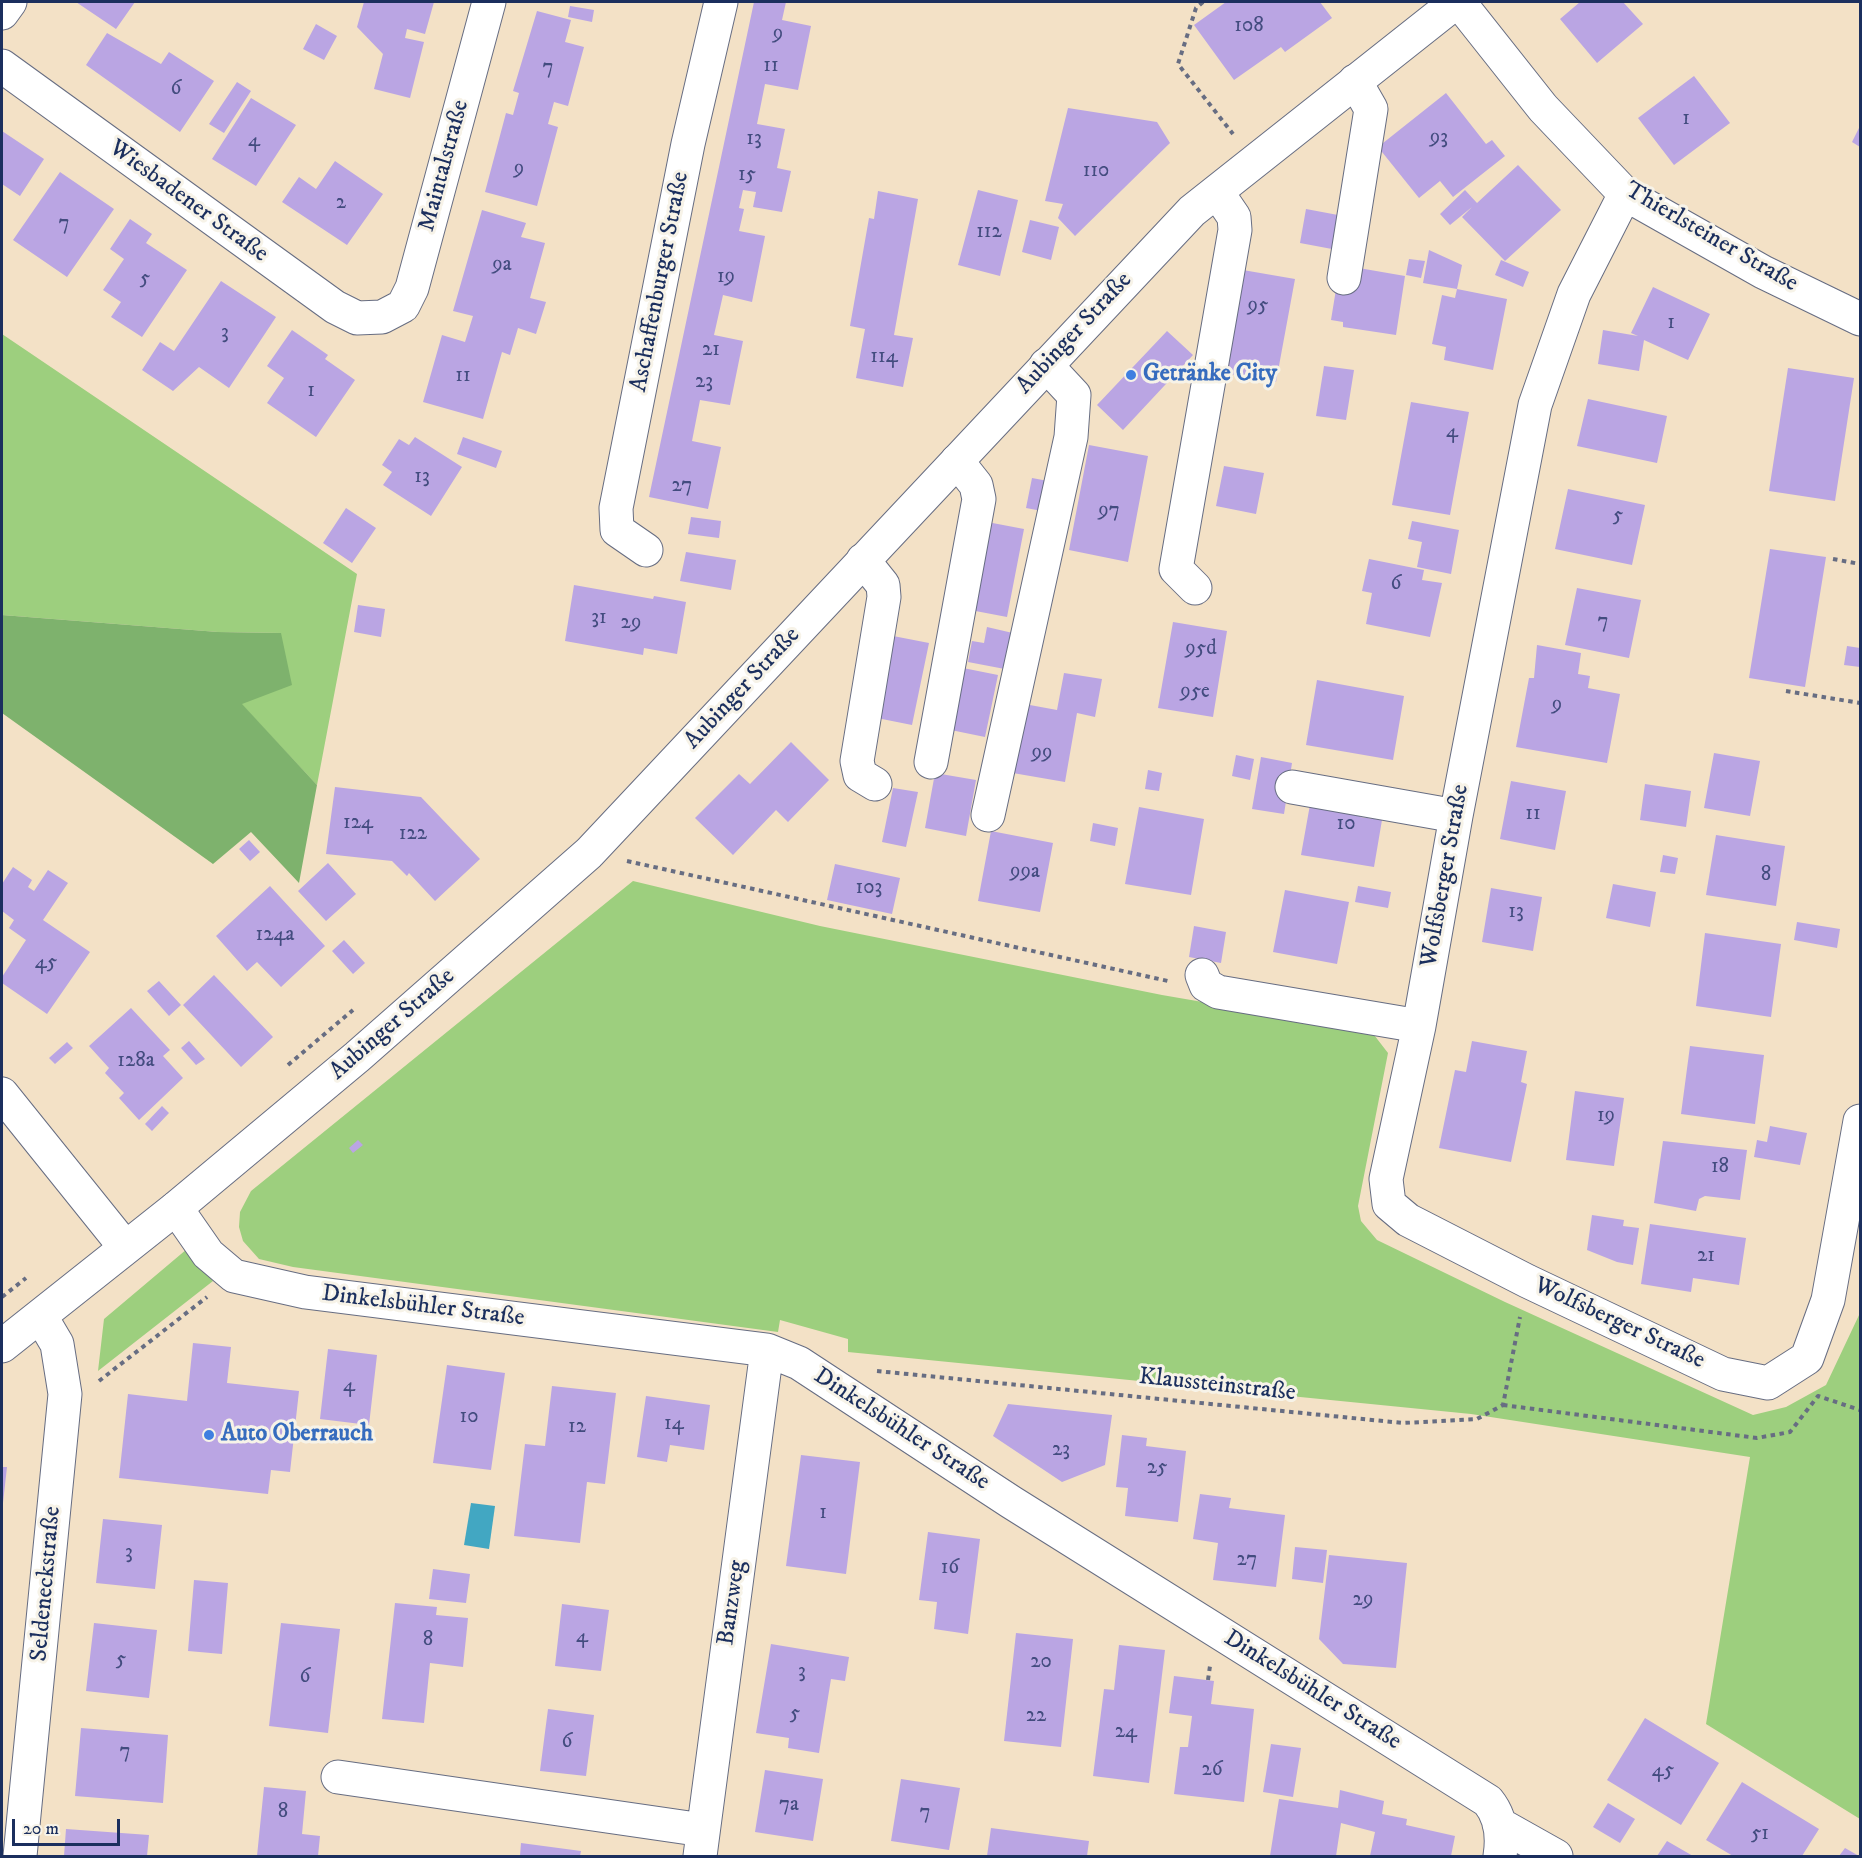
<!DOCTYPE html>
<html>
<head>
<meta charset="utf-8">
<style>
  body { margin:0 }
  #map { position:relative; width:1862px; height:1858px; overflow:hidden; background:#f3e1c6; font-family:"IM FELL DW Pica",serif }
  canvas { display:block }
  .frame { position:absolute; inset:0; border:3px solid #1b2f5e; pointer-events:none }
  .scale { position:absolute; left:12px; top:1819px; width:108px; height:27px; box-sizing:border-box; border:3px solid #1b2f5e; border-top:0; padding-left:8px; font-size:18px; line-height:21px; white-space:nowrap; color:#1b2f5e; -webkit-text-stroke:4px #f7f3e8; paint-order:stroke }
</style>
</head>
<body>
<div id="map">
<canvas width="1862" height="1858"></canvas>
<div class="frame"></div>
<div class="scale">20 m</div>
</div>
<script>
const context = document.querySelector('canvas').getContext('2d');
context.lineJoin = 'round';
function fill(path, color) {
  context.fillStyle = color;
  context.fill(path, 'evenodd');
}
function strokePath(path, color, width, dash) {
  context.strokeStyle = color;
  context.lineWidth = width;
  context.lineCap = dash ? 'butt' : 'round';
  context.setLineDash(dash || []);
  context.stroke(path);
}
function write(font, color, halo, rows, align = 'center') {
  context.font = font + ' "IM FELL DW Pica",serif';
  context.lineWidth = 6;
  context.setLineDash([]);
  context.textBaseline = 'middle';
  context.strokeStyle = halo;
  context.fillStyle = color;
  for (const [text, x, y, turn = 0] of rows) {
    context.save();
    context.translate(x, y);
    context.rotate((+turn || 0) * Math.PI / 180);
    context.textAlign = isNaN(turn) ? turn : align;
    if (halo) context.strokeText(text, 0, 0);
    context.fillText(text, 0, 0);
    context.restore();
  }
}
fill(new Path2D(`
  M2,334L357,574L317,785L241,704L281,633L218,632L2,615Z
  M633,881L820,926L1162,995L1371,1031L1388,1053L1358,1206L1361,1221L1377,1240L1505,1302L1753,1415L1786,1407L1826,1385L1860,1313V1819L1706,1724L1750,1457L1471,1414L848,1352V1339L780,1320L778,1332L293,1267L259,1259L243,1241L239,1227L240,1212L251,1191Z
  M187,1249L213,1281L98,1371L104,1319Z`), '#9dcf7e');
fill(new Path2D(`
  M2,615L218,632L281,633L292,685L242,704L317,785L299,883L251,832L213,864L2,713Z`), '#7eb26d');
fill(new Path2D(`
  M471,1503L495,1506L489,1549L464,1545Z`), '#42a7c2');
fill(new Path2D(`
  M76,2H135L116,29Z
  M364,2H434L425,34L407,29L405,38L424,42L410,98L374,89L383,54L357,27Z
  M754,2H786L782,20L811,26L798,90L765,84L757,124L785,129L777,168L791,171L782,212L753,207L756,192L743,190L739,208L744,209L739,231L765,236L752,302L723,295L714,335L743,341L730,405L700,400L692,441L721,447L708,509L649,497Z
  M1226,2H1320L1332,18L1285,52L1281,47L1234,80L1194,25Z
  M1580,2H1623L1643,24L1597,63L1560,19Z
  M570,6L594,10L592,22L568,17Z
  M537,11L571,20L565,42L584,47L568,106L554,102L548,124L558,127L537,206L485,192L506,113L513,115L519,93L513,91Z
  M316,24L337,36L324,60L303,49Z
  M107,33L161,64L169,52L214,81L180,132L86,65Z
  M1694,76L1730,123L1674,165L1638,118Z
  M237,82L251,91L224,133L209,124Z
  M1446,93L1486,144L1492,140L1505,156L1453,197L1440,181L1419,198L1378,147Z
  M251,98L296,125L256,186L212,159Z
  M1068,108L1157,122L1170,143L1075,236L1058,218L1063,204L1045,201Z
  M1860,126V147L1852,142Z
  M2,131L44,159L20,196L2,184Z
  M335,161L383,194L347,245L282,202L299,177L316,189Z
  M1518,165L1561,210L1505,261L1462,217L1472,207L1450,225L1440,214L1465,190L1477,203Z
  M60,172L114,209L67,277L13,240Z
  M978,190L1018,200L1000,276L958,265Z
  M878,191L918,199L894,335L913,338L903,387L856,378L865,329L850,326L869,218L874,219Z
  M1306,209L1338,215L1332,249L1300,243Z
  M482,210L526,223L521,237L545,243L530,298L546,302L536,334L518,328L510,355L502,352L483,419L423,402L442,335L465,342L473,316L453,311Z
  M130,219L152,234L146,243L187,270L142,337L111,317L121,302L103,290L124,259L110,249Z
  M1030,220L1059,227L1051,260L1022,252Z
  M1429,250L1462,265L1457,289L1507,299L1493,370L1444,360L1446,347L1432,344L1442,295L1455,298L1457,289L1423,283Z
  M1409,259L1425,261L1421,278L1406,275Z
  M1501,260L1529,272L1523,287L1495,275Z
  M1353,267L1405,276L1396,335L1343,327V322L1331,320L1338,277Z
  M1237,269L1295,279L1276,382L1219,372Z
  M221,281L276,317L229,388L199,367L173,391L142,370L160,342L174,351Z
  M1653,287L1710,314L1688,360L1644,340L1639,371L1598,364L1603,330L1638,336L1631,333Z
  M292,330L328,355L325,359L355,380L316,437L267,403L284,378L267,366Z
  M1167,331L1193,355L1123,430L1097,405Z
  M1324,366L1354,370L1346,420L1316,416Z
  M1788,368L1854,378L1835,501L1769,491Z
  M1588,399L1667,416L1657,463L1577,446Z
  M1411,402L1469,412L1450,515L1392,505Z
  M415,437L462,467L431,516L383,485L392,472L382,465L399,439L409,445Z
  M463,437L502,451L496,468L457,454Z
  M1089,445L1148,456L1128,562L1069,550Z
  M1224,466L1264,473L1256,514L1216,506Z
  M1032,478L1048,481L1042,511L1026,508Z
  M1568,489L1645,505L1632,565L1555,549Z
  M346,508L376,528L352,563L323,543Z
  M691,517L721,521L719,538L688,534Z
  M982,521L1024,529L1007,617L965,609Z
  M1412,521L1459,530L1451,574L1417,567L1422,542L1408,539Z
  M1770,549L1826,557L1805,687L1749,678Z
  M686,552L736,560L731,590L680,581Z
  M1369,559L1424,570L1422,580L1442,583L1430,637L1366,624L1372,593L1362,591Z
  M574,585L653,599L654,596L686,602L677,654L644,648L643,655L565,641Z
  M1577,588L1641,600L1629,658L1565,645Z
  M358,605L385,609L381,637L354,632Z
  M1173,622L1227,631L1213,717L1158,708Z
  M987,627L1017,634L1010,670L968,662L972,641L984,643Z
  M888,635L929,643L912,725L872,717Z
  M1537,645L1581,653L1578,674L1590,676L1588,688L1620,694L1607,763L1516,747L1529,678H1534Z
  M1847,646L1860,648V667L1844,665Z
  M953,666L998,675L985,737L941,728Z
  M1064,673L1102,679L1095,717L1077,713L1065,782L1007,772L1019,703L1057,710Z
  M1317,680L1404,696L1393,760L1306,745Z
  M791,742L829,780L788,822L776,810L733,855L695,818L739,774L750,784Z
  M1714,753L1760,761L1750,816L1704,808Z
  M1236,755L1254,759L1250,780L1232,776Z
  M1261,757L1292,763L1284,814L1252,809Z
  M1148,770L1162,773L1159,791L1145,789Z
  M935,773L976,780L966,836L925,828Z
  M1511,781L1566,791L1555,850L1500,839Z
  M1645,784L1691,791L1686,827L1640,820Z
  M335,787L421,797L480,859L435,901L409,873L407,876L392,861L326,854Z
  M893,788L918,792L906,847L882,842Z
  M1311,799L1361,808L1360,817L1382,820L1374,867L1301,855Z
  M1139,807L1204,819L1191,895L1125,884Z
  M1093,823L1118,828L1115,846L1090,841Z
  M991,831L1053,843L1040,912L978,901Z
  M1716,835L1785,846L1776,906L1706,895Z
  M249,840L260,852L250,861L239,849Z
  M1663,855L1678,858L1675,874L1660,872Z
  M328,863L356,894L326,921L298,891Z
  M835,864L900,878L892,914L827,900Z
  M13,867L32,880L28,887L34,891L48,870L68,883L43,920L90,952L47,1014L2,983V977L26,940L9,928L14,920L2,911V884Z
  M1613,884L1656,892L1650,927L1606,918Z
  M270,886L325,946L281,987L257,962L247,971L216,936Z
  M1358,886L1391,892L1388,908L1355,902Z
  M1491,888L1542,897L1533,951L1482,942Z
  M1285,890L1349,902L1337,964L1273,952Z
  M1797,922L1840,929L1837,948L1794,940Z
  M1194,926L1226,932L1221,963L1189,957Z
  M1705,933L1781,944L1771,1017L1696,1006Z
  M344,940L365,963L353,974L332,951Z
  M214,975L273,1037L241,1067L183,1005Z
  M159,981L181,1005L169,1016L147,991Z
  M131,1008L170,1050L163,1056L183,1078L139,1120L119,1098L124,1093L105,1073L109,1068L89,1046Z
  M189,1041L205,1059L196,1065L181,1048Z
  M1472,1041L1527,1051L1521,1082L1527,1084L1511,1162L1439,1148L1455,1070L1466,1072Z
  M67,1042L73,1048L55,1064L49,1058Z
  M1690,1046L1764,1055L1755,1124L1681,1114Z
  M1575,1091L1624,1098L1614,1166L1566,1160Z
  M162,1106L169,1113L152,1131L145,1124Z
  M1770,1126L1807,1133L1800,1165L1754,1157L1757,1140L1767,1142Z
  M358,1140L363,1145L353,1153L349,1148Z
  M1663,1141L1747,1150L1740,1200L1705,1196L1699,1199L1696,1211L1654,1203Z
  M1592,1215L1624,1220L1623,1226L1639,1228L1633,1265L1617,1262L1587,1250Z
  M1650,1224L1746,1238L1739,1285L1693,1278L1691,1292L1641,1284Z
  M193,1343L231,1347L227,1383L299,1391L290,1472L271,1470L268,1494L119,1478L128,1394L187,1401Z
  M328,1349L377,1355L369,1425L320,1419Z
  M447,1365L505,1373L491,1470L433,1463Z
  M552,1386L616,1393L605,1484L587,1482L580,1543L514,1536L525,1444L545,1446Z
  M646,1396L710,1405L704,1450L670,1445L667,1462L637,1457Z
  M1008,1404L1112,1415L1105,1465L1062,1482L993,1436Z
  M1122,1435L1147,1438L1146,1446L1186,1451L1178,1522L1125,1516L1128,1488L1116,1487Z
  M801,1455L860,1462L846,1574L786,1566Z
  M2,1467H7L3,1503H2Z
  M1200,1494L1231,1498L1229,1508L1285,1515L1276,1587L1213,1580L1218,1543L1193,1539Z
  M103,1519L162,1525L155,1589L96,1583Z
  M928,1532L980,1539L968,1634L934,1629L937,1602L919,1600Z
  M1295,1547L1327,1550L1323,1583L1292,1579Z
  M1329,1555L1407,1563L1396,1668L1343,1664L1319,1639Z
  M433,1569L470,1574L466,1603L429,1599Z
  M194,1580L228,1583L222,1654L188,1651Z
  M395,1603L437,1607L436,1615L468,1618L463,1667L430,1663L424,1723L382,1719Z
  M562,1604L609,1610L601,1671L555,1666Z
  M94,1623L157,1630L149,1698L86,1691Z
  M281,1623L340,1629L328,1733L269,1726Z
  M1016,1633L1073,1639L1061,1747L1004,1741Z
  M771,1644L849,1657L845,1681L831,1679L819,1753L788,1748L789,1738L756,1733Z
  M1119,1645L1165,1650L1149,1783L1093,1776L1104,1689L1114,1690Z
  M1174,1676L1214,1681L1211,1704L1254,1709L1244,1802L1174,1794L1180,1747H1188L1192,1716L1169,1713Z
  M548,1709L594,1715L586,1776L540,1771Z
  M1645,1718L1719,1763L1681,1825L1607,1780Z
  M81,1728L168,1735L163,1803L75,1796Z
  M1271,1744L1301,1748L1293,1797L1263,1792Z
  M765,1770L823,1779L813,1841L755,1832Z
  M901,1779L960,1788L949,1850L891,1841Z
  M1742,1782L1819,1829L1802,1856H1733L1706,1840Z
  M264,1787L306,1791L302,1834L320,1836L318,1856H257Z
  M1340,1790L1384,1801L1382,1814L1407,1819L1406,1825L1455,1836L1451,1856H1370L1375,1832L1341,1823L1336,1856H1270L1279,1799L1338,1808Z
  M1608,1803L1635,1819L1620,1843L1593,1827Z
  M991,1828L1089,1841L1087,1856H987Z
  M66,1829L149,1835L147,1856H64Z
  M1667,1841L1693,1856H1657Z
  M521,1843L581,1851L580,1856H520Z
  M1845,1848L1859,1856H1839Z`), '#baa5e3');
const minor = new Path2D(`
  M1459,2L1543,108L1625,194L1763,272L1860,319
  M2,13L10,2
  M2,66L335,307L357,318L382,317L403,306L412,288L489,2
  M1625,194L1574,294L1535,405L1456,816L1419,1026L1386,1179L1389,1204L1408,1220L1527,1281L1723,1374L1768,1383L1807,1358L1828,1300L1860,1121
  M1344,278L1371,109L1355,81
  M646,550L617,530L616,508L688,144L721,2
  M863,560L883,585L884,597L857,761L860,775L875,784
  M1195,588L1176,569L1235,230L1234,217L1217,192
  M931,762L979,499L976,485L957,461
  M1292,787L1456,816
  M988,815L1071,437L1074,395L1046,365
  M1202,975L1206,985L1218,992L1419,1026
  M2,1094L125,1247
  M176,1208L208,1254L234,1276L305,1292L767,1350L799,1363L1011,1502L1488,1801C1501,1817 1503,1837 1500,1856
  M338,1777L703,1830
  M1499,1824L1556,1856
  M20,1856L65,1394L57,1344L41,1317
  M700,1856L767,1350`);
const major = new Path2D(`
  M2,1346L176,1208L357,1057L589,853L1192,211L1456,2`);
strokePath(minor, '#676d82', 35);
strokePath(major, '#676d82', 35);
strokePath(new Path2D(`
  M1203,2L1196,8L1178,64L1233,134
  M1833,559L1860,564
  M1786,691L1860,703
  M627,861L1168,981
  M288,1065L353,1010
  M2,1297L26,1278
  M877,1371L1403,1423L1477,1419L1503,1405L1520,1317
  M99,1381L207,1297
  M1503,1405L1757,1438L1790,1432L1818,1396L1860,1410
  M1208,1680L1210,1666`), '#676d82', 4, [4.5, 4.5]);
strokePath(minor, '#fff', 33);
strokePath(major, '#fff', 33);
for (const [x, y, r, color] of [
  [1131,375,6,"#3f7fe0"],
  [209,1435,6,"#3f7fe0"]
]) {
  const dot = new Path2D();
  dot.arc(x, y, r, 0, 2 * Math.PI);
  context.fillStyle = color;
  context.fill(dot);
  strokePath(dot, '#f7f3e8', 2);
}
write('21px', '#434c7f', null, [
  ["108",1249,27],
  ["9",778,35],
  ["11",771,67],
  ["7",548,69],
  ["6",176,90],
  ["1",1686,120],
  ["93",1439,139],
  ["13",754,140],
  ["4",254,142],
  ["9",519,170],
  ["110",1096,172],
  ["15",747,176],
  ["2",341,204],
  ["7",64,225],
  ["112",989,233],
  ["9a",502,266],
  ["19",726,278],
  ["5",145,280],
  ["95",1258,307],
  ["1",1671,324],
  ["3",225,334],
  ["21",711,351],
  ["114",884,358],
  ["11",463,377],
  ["23",704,383],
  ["1",311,392],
  ["4",1452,433],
  ["13",422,478],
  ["27",682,487],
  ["97",1109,512],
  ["5",1618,517],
  ["6",1396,585],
  ["31",599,619],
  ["7",1603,623],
  ["29",631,624],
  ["95d",1201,650],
  ["95e",1195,693],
  ["9",1557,706],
  ["99",1042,754],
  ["11",1533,815],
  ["124",358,824],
  ["10",1346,825],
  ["122",413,835],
  ["99a",1025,873],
  ["8",1766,876],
  ["103",869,889],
  ["13",1516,913],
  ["124a",275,936],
  ["45",46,964],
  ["128a",136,1062],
  ["19",1606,1117],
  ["18",1720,1168],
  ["21",1706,1257],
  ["4",349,1387],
  ["10",469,1418],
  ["14",674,1425],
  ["12",577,1428],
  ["23",1061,1451],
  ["25",1157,1469],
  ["1",823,1514],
  ["3",129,1554],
  ["27",1247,1561],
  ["16",950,1569],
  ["29",1363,1601],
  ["4",582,1638],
  ["8",428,1641],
  ["5",121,1661],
  ["20",1041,1663],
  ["3",802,1673],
  ["6",305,1678],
  ["5",795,1715],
  ["22",1036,1717],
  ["24",1126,1733],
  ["6",567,1743],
  ["7",125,1753],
  ["26",1212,1771],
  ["45",1663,1772],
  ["7a",789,1806],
  ["8",283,1813],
  ["7",925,1814],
  ["51",1760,1835]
]);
write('24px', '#1b2f5e', '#f7f3e8', [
  ["Maintalstraße",445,166,-75],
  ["Wiesbadener Straße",188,202,36],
  ["Thierlsteiner Straße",1711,238,30],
  ["Aschaffenburger Straße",661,282,-79],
  ["Aubinger Straße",1075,334,-47],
  ["Aubinger Straße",743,689,-47],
  ["Wolfsberger Straße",1446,876,-80],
  ["Aubinger Straße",393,1025,-41],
  ["Dinkelsbühler Straße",423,1307,7],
  ["Wolfsberger Straße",1619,1324,25],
  ["Klaussteinstraße",1217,1386,6],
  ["Dinkelsbühler Straße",901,1430,33],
  ["Seldeneckstraße",47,1584,-85],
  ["Banzweg",733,1603,-82],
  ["Dinkelsbühler Straße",1312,1691,32]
]);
write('bold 24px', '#366cbe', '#f7f3e8', [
  ["Getränke City",1143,375],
  ["Auto Oberrauch",221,1435]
], 'left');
</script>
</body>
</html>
